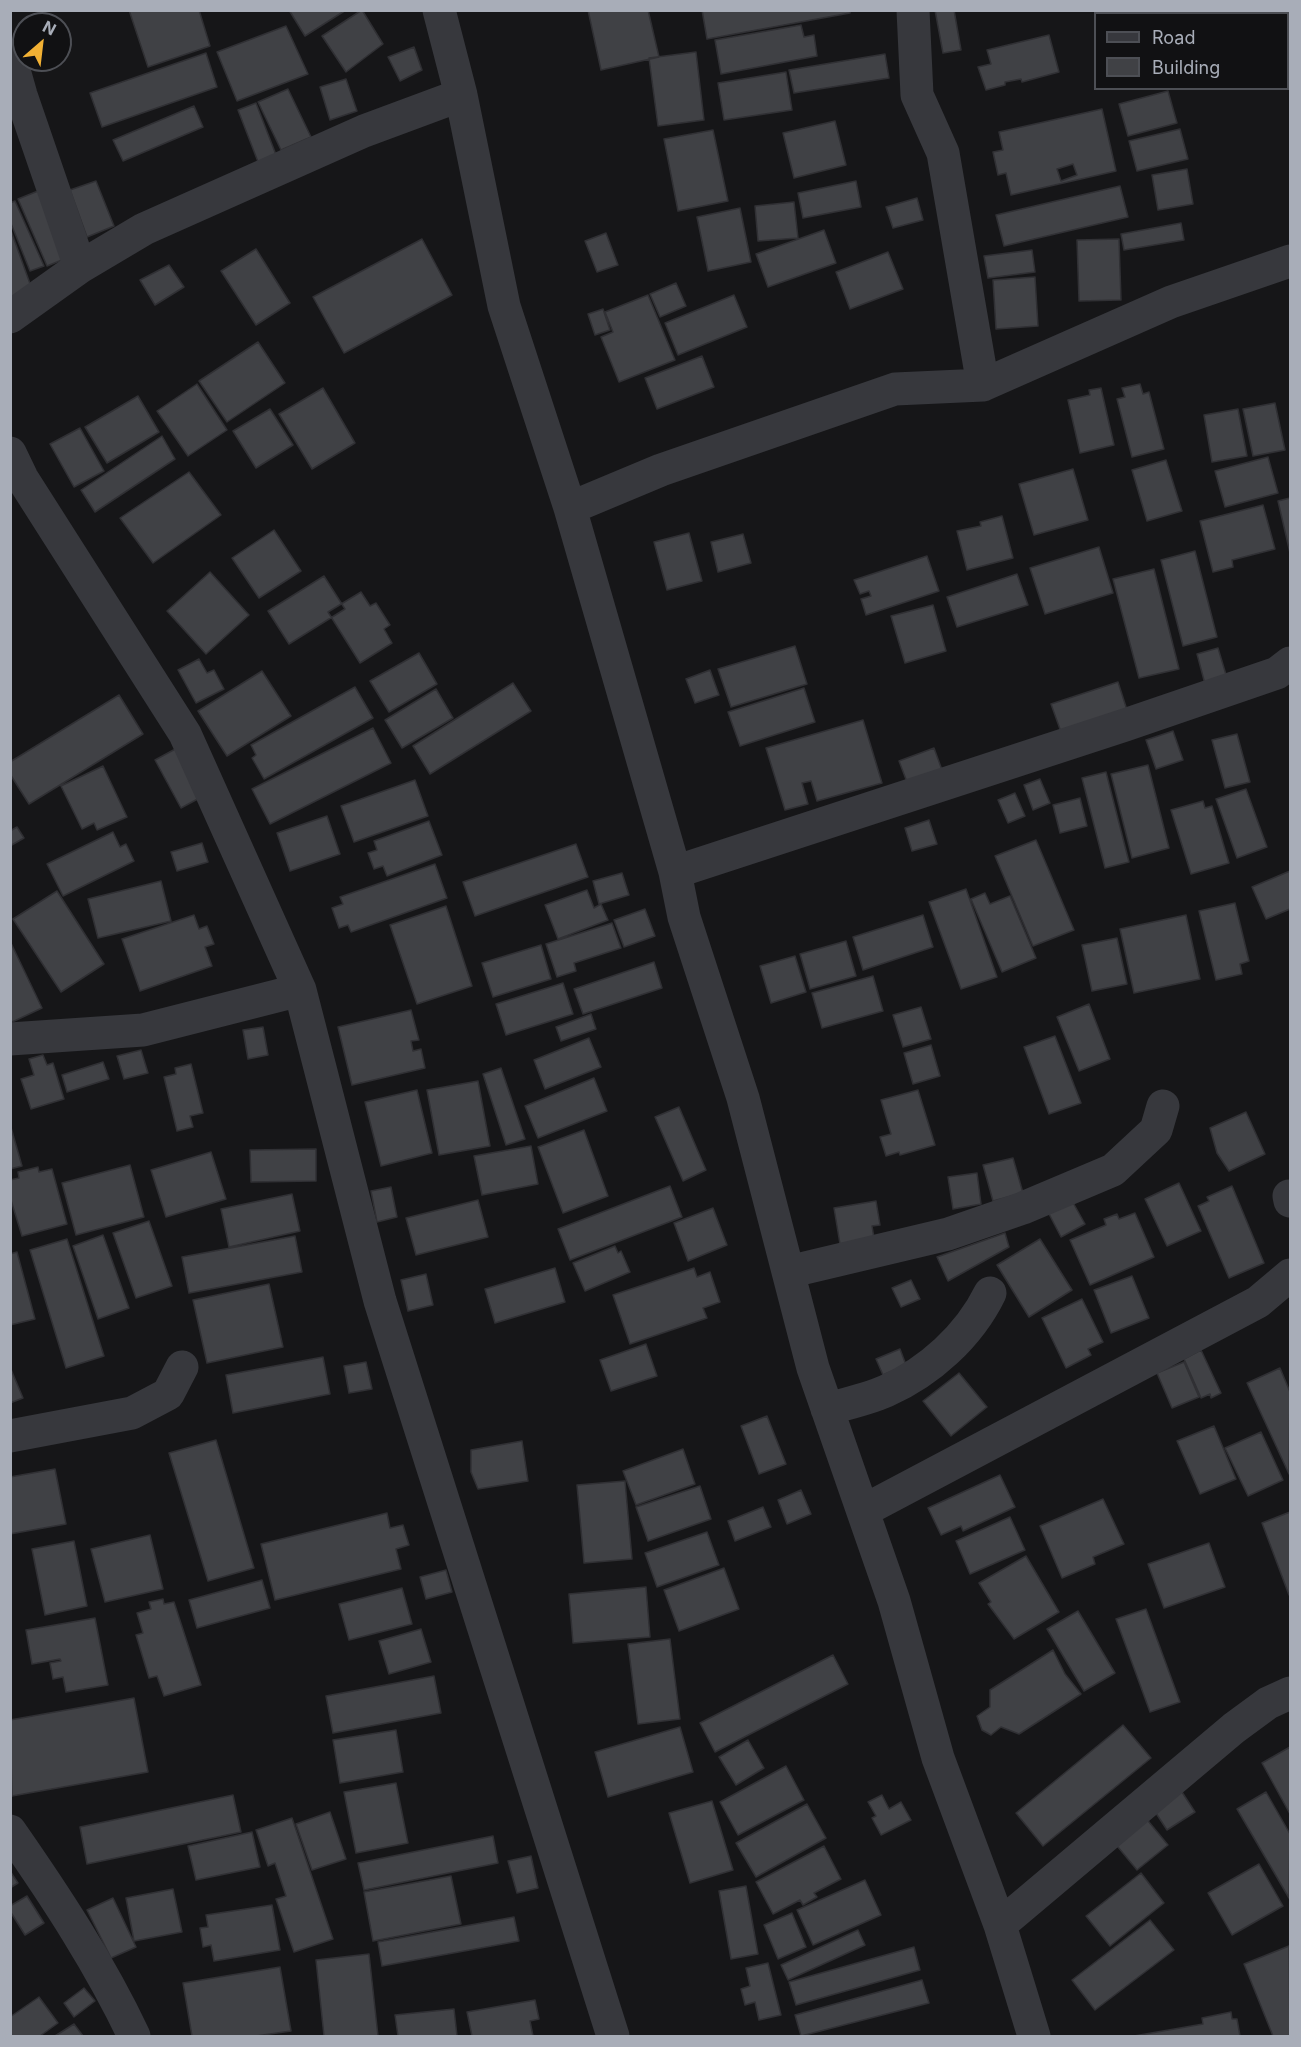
<!DOCTYPE html>
<html>
<head>
<meta charset="utf-8">
<style>
  body { margin:0 }
  #map { position:relative; width:1301px; height:2047px; overflow:hidden; background:#161618; font-family:Inter,sans-serif }
  canvas { display:block }
  .frame { position:absolute; inset:0; border:12px solid #a8adb8; pointer-events:none }
  .legend { position:absolute; left:1094px; top:12px; width:195px; height:78px; box-sizing:border-box; background:#111113; border:2px solid #4d4f55; margin:0; padding:8px 10px; list-style:none; font-size:18px; color:#a8adb8 }
  .legend li { display:flex; align-items:center; gap:12px; height:30px }
  .legend b { width:30px; border:2px solid #4d4f55 }
  .north { position:absolute; left:12px; top:12px; width:60px; height:60px; box-sizing:border-box; background:#111113; border:2px solid #4d4f55; border-radius:50%; rotate:28deg; font-size:16px; font-weight:700; line-height:24px; text-align:center; color:#a8adb8 }
  .north::after { content:''; display:block; margin:auto; width:21px; height:27px; background:#f2b134; clip-path:polygon(50% 0,100% 100%,50% 72%,0 100%) }
</style>
</head>
<body>
<div id="map">
<canvas width="1301" height="2047"></canvas>
<div class="frame"></div>
<ul class="legend">
<li><b style="height:8px;background:#37383d"></b>Road</li>
<li><b style="height:16px;background:#404145"></b>Building</li>
</ul>
<div class="north">N</div>
</div>
<script>
const context = document.querySelector('canvas').getContext('2d');
context.lineJoin = 'round';
function fill(path, color) {
  context.fillStyle = color;
  context.fill(path, 'evenodd');
}
function strokePath(path, color, width, dash) {
  context.strokeStyle = color;
  context.lineWidth = width;
  context.lineCap = dash ? 'butt' : 'round';
  context.setLineDash(dash || []);
  context.stroke(path);
}
const building = new Path2D(`
  M129,10H199L210,46L148,67Z
  M289,10H346L305,36Z
  M362,10L383,44L346,72L322,36Z
  M588,10H648L659,57L601,70Z
  M702,10H850V13L707,39Z
  M935,10H954L961,50L943,53Z
  M801,25L804,37L814,35L817,56L721,74L715,40Z
  M286,26L308,74L237,101L217,52Z
  M1049,35L1059,72L1022,82L1021,79L1005,82V85L986,90L978,67L991,64L987,50Z
  M414,47L422,70L400,81L388,57Z
  M696,52L704,120L658,126L649,58Z
  M206,53L217,87L102,127L90,93Z
  M885,54L889,78L794,93L789,70Z
  M786,72L792,110L724,120L718,83Z
  M346,79L357,111L330,120L320,87Z
  M288,89L311,137L281,150L258,102Z
  M1168,91L1177,123L1128,136L1119,104Z
  M256,103L278,160L260,167L238,110Z
  M194,106L203,127L123,161L113,140Z
  M1102,109L1116,171L1011,195L1006,173L998,175L993,152L1003,150L999,132ZM1073,164L1077,175L1061,181L1057,169Z
  M835,121L846,165L794,178L783,133Z
  M1180,129L1188,159L1137,171L1129,141Z
  M713,130L728,201L678,211L664,139Z
  M1187,169L1193,204L1158,210L1152,175Z
  M96,181L114,226L87,237L70,190Z
  M856,181L861,207L803,218L798,193Z
  M1120,186L1128,217L1004,246L996,215Z
  M38,191L67,258L47,266L18,199Z
  M917,198L923,220L893,228L886,207Z
  M15,201L44,266L30,271L10,221V203Z
  M794,202L798,238L758,241L755,206Z
  M740,208L751,262L708,271L697,217Z
  M1181,223L1184,240L1124,250L1121,234Z
  M10,228L33,292L10,299Z
  M824,230L836,263L768,287L756,254Z
  M606,233L618,265L597,272L585,241Z
  M422,239L452,295L344,353L313,297Z
  M1119,239L1121,300L1079,301L1077,240Z
  M256,249L290,303L256,325L221,271Z
  M1032,250L1035,272L988,278L984,256Z
  M888,252L903,289L850,309L836,272Z
  M169,265L184,287L155,305L140,280Z
  M1035,277L1038,326L996,329L993,280Z
  M676,283L686,306L660,317L650,294Z
  M648,295L675,360L619,382L601,337L613,332L605,312Z
  M734,295L747,327L678,355L665,323Z
  M603,309L610,330L595,335L588,314Z
  M258,342L285,383L227,422L199,381Z
  M702,356L714,387L657,409L645,378Z
  M197,384L227,430L188,456L157,411Z
  M1140,384L1143,394L1149,392L1164,449L1132,457L1117,399L1125,397L1122,388Z
  M323,388L355,443L312,469L279,414Z
  M1101,388L1114,445L1080,453L1068,400L1090,395L1089,390Z
  M138,396L159,432L107,463L85,427Z
  M1275,403L1285,450L1253,456L1243,409Z
  M270,409L293,445L256,468L233,431Z
  M1238,409L1247,456L1212,462L1204,415Z
  M80,428L104,471L74,487L50,444Z
  M162,436L175,459L95,512L81,490Z
  M1268,457L1278,493L1225,507L1215,471Z
  M1166,460L1182,511L1147,521L1132,470Z
  M1073,469L1088,520L1034,535L1019,484Z
  M189,472L221,515L153,563L120,518Z
  M1290,498V553L1278,501Z
  M1263,505L1275,549L1232,560L1233,567L1213,572L1200,521Z
  M1002,516L1013,558L967,570L957,531L981,526L980,522Z
  M274,530L301,571L259,598L232,558Z
  M689,533L702,581L667,590L654,542Z
  M743,534L751,563L718,572L711,542Z
  M1099,547L1113,593L1045,614L1030,568Z
  M1195,551L1217,637L1183,646L1161,560Z
  M927,556L939,591L866,615L861,599L871,596L869,591L860,594L854,580Z
  M1154,569L1179,669L1139,678L1113,579Z
  M210,572L249,615L206,654L167,611Z
  M1017,574L1028,605L957,627L947,597Z
  M324,576L345,609L289,644L268,611Z
  M361,592L370,606L376,603L390,625L384,629L392,643L360,663L328,612Z
  M933,605L946,651L905,663L891,616Z
  M795,646L807,684L731,707L718,669Z
  M1218,648L1227,678L1205,684L1197,654Z
  M419,653L437,684L389,712L370,681Z
  M199,659L207,673L214,670L224,689L196,703L178,670Z
  M710,670L719,695L695,703L686,679Z
  M262,671L291,716L227,756L198,711Z
  M1118,682L1127,710L1061,732L1051,704Z
  M513,683L531,711L430,774L413,746Z
  M355,687L373,718L264,779L252,758L256,755L251,745Z
  M804,688L815,722L740,746L728,712Z
  M436,689L453,718L402,748L385,720Z
  M119,695L143,734L29,804L10,774V762Z
  M863,720L882,783L817,801L811,781L802,783L808,804L785,810L766,748Z
  M373,728L391,763L270,824L252,789Z
  M1173,731L1183,760L1156,769L1146,740Z
  M1237,734L1250,782L1225,788L1212,740Z
  M179,747L205,795L181,808L155,760Z
  M934,748L942,770L907,782L899,761Z
  M1148,765L1169,848L1132,858L1111,774Z
  M103,766L127,817L97,830L94,823L82,829L61,786Z
  M1106,772L1129,862L1105,868L1082,778Z
  M1040,779L1050,803L1033,810L1024,785Z
  M415,780L428,816L354,842L341,806Z
  M1246,789L1267,847L1237,858L1216,799Z
  M1015,793L1025,816L1008,823L998,800Z
  M1080,798L1087,826L1060,833L1053,805Z
  M1203,801L1205,808L1212,806L1229,863L1191,874L1171,810Z
  M327,816L340,854L290,871L277,833Z
  M929,820L937,844L912,851L905,828Z
  M429,821L442,855L387,876L383,866L374,869L368,853L377,850L374,841Z
  M17,827L24,838L10,846V831Z
  M113,832L120,847L126,844L134,861L63,896L47,864Z
  M1036,840L1074,930L1033,946L995,856Z
  M202,843L208,862L177,871L171,852Z
  M576,844L588,877L475,916L463,882Z
  M435,864L447,898L351,932L348,925L339,928L332,908L343,904L340,897Z
  M1290,871V909L1266,919L1252,887Z
  M622,873L629,895L599,904L593,881Z
  M161,881L171,921L98,938L88,899Z
  M966,889L997,977L961,989L929,902Z
  M587,890L594,908L601,904L608,920L558,939L545,905Z
  M57,891L104,964L61,992L13,919Z
  M985,893L990,904L1010,896L1036,958L1002,972L971,899Z
  M1235,903L1249,961L1240,964L1242,974L1216,980L1199,911Z
  M446,906L472,986L417,1004L390,925Z
  M645,909L655,936L624,947L614,920Z
  M194,915L199,929L207,926L214,944L205,947L212,966L140,991L122,939Z
  M923,915L933,947L863,970L853,937Z
  M1186,915L1200,979L1134,993L1120,929Z
  M612,923L621,948L574,963L576,971L557,977L546,944Z
  M1117,938L1127,984L1092,991L1082,945Z
  M10,941L42,1008L10,1023Z
  M846,941L856,976L810,989L800,954Z
  M541,945L551,979L493,997L482,963Z
  M795,956L806,992L771,1003L760,966Z
  M654,962L662,988L583,1014L574,989Z
  M873,976L883,1011L822,1028L812,993Z
  M563,983L573,1014L506,1035L496,1004Z
  M1089,1004L1110,1059L1079,1071L1057,1017Z
  M921,1007L931,1039L903,1047L893,1015Z
  M411,1010L419,1040L411,1041L413,1051L421,1049L425,1068L352,1085L338,1027Z
  M591,1014L596,1029L561,1041L556,1027Z
  M263,1027L268,1055L248,1059L243,1030Z
  M1055,1036L1081,1103L1049,1114L1024,1047Z
  M589,1038L601,1067L545,1089L534,1060Z
  M931,1045L940,1076L913,1084L904,1053Z
  M141,1050L148,1073L124,1079L117,1056Z
  M43,1055L47,1065L53,1063L64,1099L31,1109L21,1079L34,1075L29,1059Z
  M103,1062L109,1079L67,1092L62,1075Z
  M191,1064L203,1113L190,1116L193,1127L177,1131L164,1077L176,1074L175,1068Z
  M501,1068L525,1139L506,1145L483,1074Z
  M594,1078L607,1111L538,1138L525,1106Z
  M478,1081L490,1146L439,1155L427,1090Z
  M417,1090L432,1153L381,1166L365,1102Z
  M918,1090L935,1145L900,1155L899,1152L886,1156L880,1137L891,1134L881,1100Z
  M679,1107L706,1170L683,1181L655,1117Z
  M1246,1112L1265,1154L1229,1171L1217,1153L1210,1128Z
  M10,1124L22,1166L10,1169Z
  M584,1130L608,1196L563,1213L538,1147Z
  M531,1146L538,1184L482,1195L474,1156Z
  M316,1149V1181L251,1182L250,1150Z
  M211,1152L226,1199L166,1217L151,1170Z
  M1013,1158L1023,1193L993,1201L983,1165Z
  M130,1165L144,1217L76,1235L62,1183Z
  M38,1167L39,1172L52,1169L67,1224L22,1236L10,1197V1180L19,1178L18,1172Z
  M977,1173L981,1204L953,1209L948,1177Z
  M1179,1183L1201,1231L1167,1246L1145,1199Z
  M670,1186L682,1217L570,1260L558,1229Z
  M1232,1186L1264,1263L1229,1278L1198,1206L1209,1201L1207,1197Z
  M391,1187L397,1217L377,1222L371,1191Z
  M292,1194L300,1231L229,1247L221,1209Z
  M1071,1199L1085,1224L1061,1237L1048,1212Z
  M478,1200L488,1237L416,1255L406,1218Z
  M876,1201L880,1225L872,1226L874,1238L840,1244L834,1208Z
  M713,1208L727,1245L688,1261L674,1223Z
  M1135,1213L1154,1257L1090,1285L1070,1240L1106,1225L1104,1219L1117,1214L1119,1219Z
  M149,1221L172,1286L136,1298L113,1233Z
  M1005,1233L1009,1247L948,1281L937,1257Z
  M103,1235L129,1308L98,1319L73,1246Z
  M295,1236L302,1272L189,1293L182,1257Z
  M67,1239L104,1356L66,1368L30,1250Z
  M1040,1239L1072,1290L1029,1317L997,1265Z
  M615,1246L618,1253L621,1251L630,1272L585,1291L573,1263Z
  M17,1252L35,1319L10,1325V1254Z
  M555,1268L565,1302L495,1323L485,1289Z
  M694,1268L697,1277L710,1272L720,1302L703,1308L707,1318L630,1344L613,1295Z
  M426,1274L433,1305L408,1311L401,1280Z
  M1132,1276L1149,1318L1111,1333L1094,1290Z
  M911,1280L920,1299L901,1307L892,1288Z
  M269,1284L283,1347L207,1363L193,1300Z
  M1082,1299L1103,1342L1088,1349L1091,1355L1066,1368L1042,1318Z
  M646,1344L657,1376L611,1391L600,1360Z
  M900,1349L906,1365L883,1375L876,1359Z
  M1201,1350L1221,1393L1211,1398L1210,1394L1201,1398L1184,1359Z
  M323,1357L330,1394L233,1413L226,1375Z
  M366,1362L372,1389L349,1393L344,1366Z
  M1184,1362L1199,1397L1172,1408L1157,1373Z
  M10,1367L23,1398L10,1403Z
  M1280,1368L1290,1392L1289,1474L1247,1383Z
  M959,1373L987,1407L951,1436L923,1401Z
  M767,1416L786,1464L759,1474L741,1426Z
  M1214,1426L1236,1479L1200,1494L1177,1441Z
  M1261,1432L1283,1480L1248,1496L1225,1448Z
  M216,1440L254,1568L208,1581L169,1453Z
  M522,1441L528,1481L478,1489L471,1472V1450Z
  M683,1449L695,1484L636,1505L623,1471Z
  M55,1469L66,1524L10,1534V1477Z
  M1000,1475L1015,1507L963,1531L961,1526L941,1535L928,1508Z
  M625,1481L632,1559L584,1563L577,1485Z
  M700,1486L711,1519L648,1541L636,1507Z
  M801,1490L811,1514L787,1524L778,1500Z
  M1103,1499L1124,1544L1093,1557L1095,1564L1062,1578L1040,1526Z
  M763,1507L771,1527L735,1541L728,1521Z
  M1290,1512V1595H1289L1262,1523Z
  M387,1513L390,1528L403,1525L409,1545L396,1549L401,1569L275,1600L261,1544Z
  M1010,1517L1025,1550L970,1574L956,1541Z
  M707,1532L719,1565L657,1587L645,1553Z
  M150,1535L163,1589L105,1602L91,1549Z
  M74,1541L87,1606L45,1615L32,1549Z
  M1209,1543L1225,1587L1164,1608L1148,1564Z
  M1026,1556L1059,1612L1014,1639L988,1604L991,1602L979,1583Z
  M724,1568L739,1609L679,1631L664,1590Z
  M446,1570L452,1592L426,1599L420,1577Z
  M262,1580L270,1608L197,1628L189,1600Z
  M646,1587L650,1637L573,1643L569,1594Z
  M402,1588L412,1624L349,1640L339,1604Z
  M163,1599L164,1604L174,1602L201,1685L164,1696L157,1676L149,1678L136,1635L143,1633L137,1613L151,1609L149,1602Z
  M1146,1609L1180,1702L1150,1712L1116,1619Z
  M1078,1611L1115,1673L1084,1691L1047,1629Z
  M95,1618L108,1685L66,1692L63,1677L53,1679L50,1663L61,1661L60,1659L32,1664L26,1630Z
  M421,1629L431,1662L389,1674L379,1641Z
  M670,1639L680,1719L638,1724L628,1644Z
  M1053,1650L1065,1674L1081,1694L1019,1734L1001,1727L991,1735L982,1730L977,1716L990,1707V1690Z
  M833,1655L848,1684L715,1752L700,1723Z
  M434,1676L441,1713L333,1733L326,1696Z
  M134,1698L148,1772L12,1796L10,1720Z
  M1123,1725L1151,1758L1043,1846L1016,1813Z
  M680,1727L693,1772L608,1797L595,1752Z
  M396,1730L403,1772L340,1783L333,1740Z
  M748,1740L764,1768L736,1785L719,1757Z
  M1290,1747V1814L1262,1763Z
  M786,1766L804,1800L738,1835L720,1802Z
  M396,1783L408,1843L356,1853L344,1792Z
  M1180,1789L1195,1812L1167,1830L1152,1807Z
  M1266,1792L1290,1834L1289,1898L1237,1809Z
  M233,1795L241,1832L87,1864L80,1827Z
  M882,1795L889,1809L901,1802L911,1820L881,1835L872,1818L876,1816L868,1802Z
  M712,1801L733,1870L690,1883L669,1813Z
  M807,1804L826,1838L756,1877L736,1843Z
  M330,1812L346,1859L312,1870L296,1824Z
  M1144,1816L1168,1845L1137,1870L1113,1841Z
  M292,1818L333,1939L294,1952L276,1899L286,1896L275,1863L268,1866L256,1830Z
  M252,1832L260,1867L196,1880L188,1846Z
  M493,1836L498,1863L364,1890L358,1863Z
  M824,1846L841,1879L814,1893L817,1897L803,1905L800,1900L773,1914L756,1882Z
  M531,1856L538,1888L517,1893L508,1861Z
  M1259,1864L1283,1906L1232,1935L1208,1893Z
  M10,1871L18,1883L10,1888Z
  M1141,1873L1164,1903L1110,1946L1086,1916Z
  M451,1876L461,1924L373,1941L364,1892Z
  M865,1880L881,1915L813,1945L797,1910Z
  M746,1886L758,1954L731,1959L719,1891Z
  M173,1889L182,1932L134,1941L126,1898Z
  M27,1896L44,1923L25,1935L10,1911V1906Z
  M113,1898L136,1947L111,1958L87,1910Z
  M272,1905L280,1950L214,1961L211,1945L203,1947L200,1928L208,1927L206,1915Z
  M792,1913L806,1947L778,1959L764,1925Z
  M514,1917L519,1941L382,1966L378,1942Z
  M1150,1920L1174,1950L1095,2010L1072,1980Z
  M858,1930L865,1945L788,1980L781,1965Z
  M1289,1946L1290,2036H1273L1244,1964Z
  M914,1947L920,1970L796,2005L789,1982Z
  M369,1954L378,2036H324L316,1960Z
  M768,1963L781,2015L759,2020L755,2002L745,2005L741,1989L750,1986L746,1968Z
  M280,1967L291,2031L256,2036H192L183,1983Z
  M922,1980L929,2003L801,2036L795,2015Z
  M84,1988L95,2001L74,2017L64,2003Z
  M39,1997L58,2023L40,2036H10V2017Z
  M535,2000L539,2019L530,2021L533,2036H472L467,2012Z
  M454,2009L457,2036H398L395,2015Z
  M1231,2012L1232,2019H1237L1240,2036H1134L1203,2024L1202,2018Z
  M74,2024L83,2036H55Z`);
fill(building, '#404145');
strokePath(building, '#303034', 1.5);
strokePath(new Path2D(`
  M439,10L461,95L504,306L570,508L675,872L684,917L743,1098L813,1368L894,1601L938,1758L1000,1925L1034,2036
  M913,10L917,95L943,153L983,385
  M10,56L21,95L80,267
  M10,317L80,267L144,229L364,131L461,95
  M10,453L22,478L185,734L300,990L380,1301L613,2036
  M570,508L661,470L895,389L983,385L1171,302L1290,261
  M675,872L1125,725L1277,673L1290,663
  M10,1039L143,1030L300,990
  M1289,1196L1290,1201
  M788,1272L948,1234L1023,1208L1113,1170L1156,1130L1163,1106
  M827,1409C846,1404 868,1399 886,1391C929,1372 969,1336 990,1293
  M10,1436L132,1413L168,1394L182,1367
  M863,1511L1258,1302L1290,1275
  M10,1831C56,1897 100,1964 134,2036
  M1000,1925L1234,1728L1268,1703L1290,1693`), '#37383d', 33);
</script>
</body>
</html>
